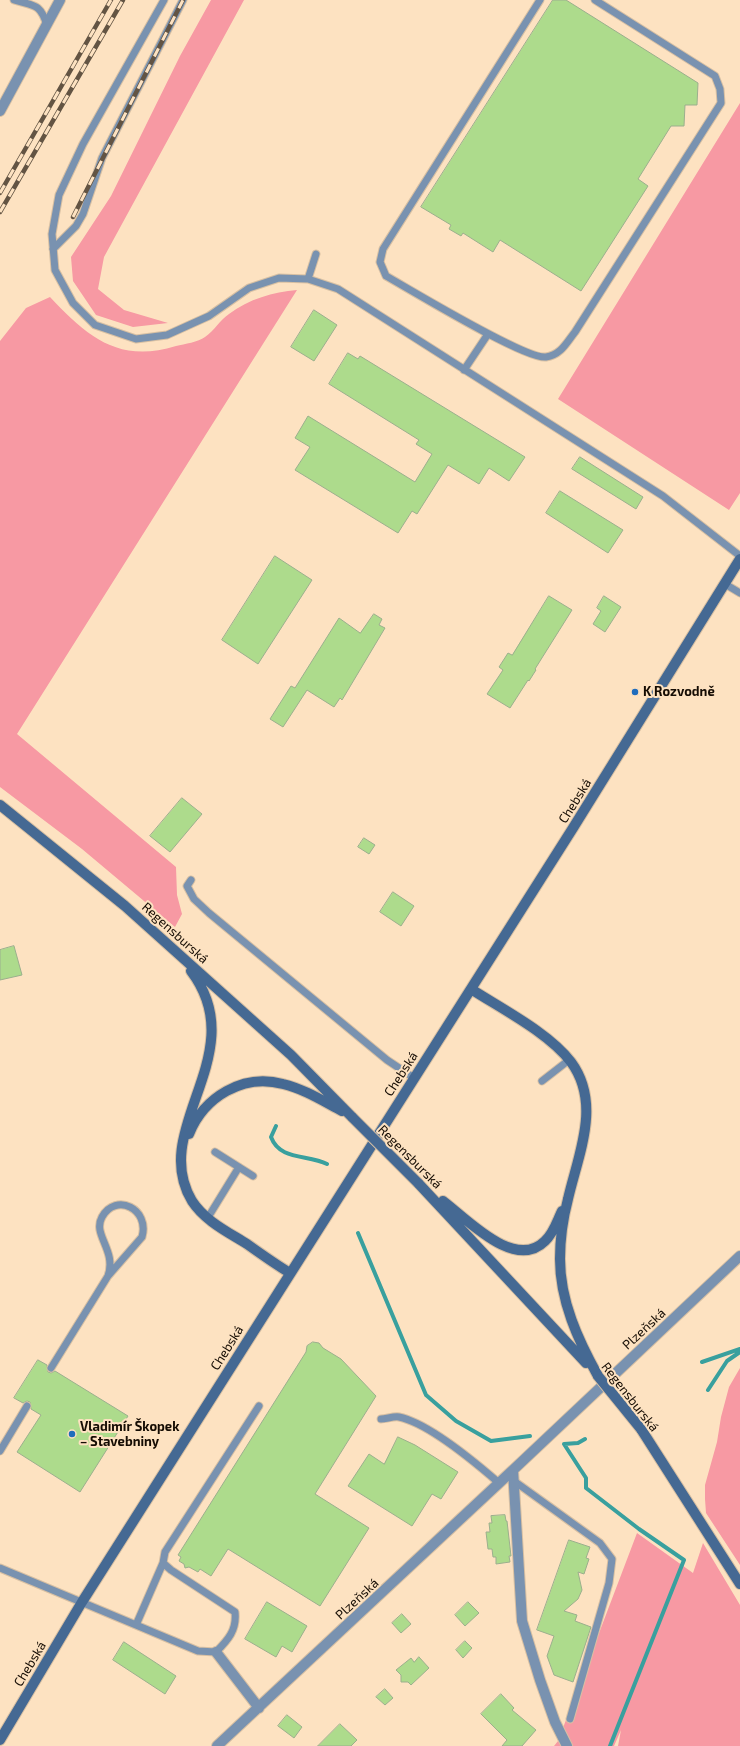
<!DOCTYPE html>
<html>
<head>
<meta charset="utf-8">
<style>
  body { margin:0 }
  canvas { display:block; background:#fde2c1 }
</style>
</head>
<body>
<canvas width="740" height="1746"></canvas>
<script>
const context = document.querySelector('canvas').getContext('2d');
context.lineJoin = 'round';
function fill(path, color) {
  context.fillStyle = color;
  context.fill(path, 'evenodd');
}
function strokePath(path, color, width, dash) {
  context.strokeStyle = color;
  context.lineWidth = width;
  context.lineCap = dash ? 'butt' : 'round';
  context.setLineDash(dash || []);
  context.stroke(path);
}
function write(font, color, halo, rows, align = 'center') {
  context.font = font + ' "Exo 2",sans-serif';
  context.lineWidth = 4;
  context.setLineDash([]);
  context.textBaseline = 'middle';
  context.strokeStyle = halo;
  context.fillStyle = color;
  for (const [text, x, y, turn = 0] of rows) {
    context.save();
    context.translate(x, y);
    context.rotate((+turn || 0) * Math.PI / 180);
    context.textAlign = isNaN(turn) ? turn : align;
    if (halo) context.strokeText(text, 0, 0);
    context.fillText(text, 0, 0);
    context.restore();
  }
}
fill(new Path2D(`
  M211,0H244L104,257L98,289L124,310L168,323L133,327L96,315L73,281L71,257L111,196L180,56Z
  M740,103V493L729,510L558,399Z
  M297,290L17,734L176,867L177,895L182,914L175,927L82,849L0,787V341L26,308L50,297C87,336 118,364 176,346C185,344 198,342 205,337C214,331 220,320 229,314C249,299 273,292 297,290Z
  M740,1368V1565L706,1513L705,1499V1485L717,1442L721,1417L729,1387Z
  M637,1533L693,1573L703,1543L740,1605V1746H618L621,1730L614,1746H554L558,1741Z`), '#f799a3');
strokePath(new Path2D(`
  M276,1126L271,1137C280,1161 308,1154 327,1164
  M358,1233L426,1395L456,1421L491,1441L530,1436
  M702,1362L740,1349
  M708,1390L727,1361L740,1352
  M585,1439L578,1443L564,1444L586,1478V1488L639,1529L684,1560L610,1746`), '#39a09e', 4);
const building = new Path2D(`
  M553,0H566L698,83L697,105H685L684,126H671L638,179L648,186L581,291L500,240L493,252L463,233L461,236L449,229L451,225L421,207Z
  M314,310L337,325L314,361L291,347Z
  M348,353L358,359L360,356L525,457L509,481L489,468L479,484L448,465L417,514L412,511L398,533L295,470L310,447L295,438L308,416L415,482L432,454L416,444L419,440L329,384Z
  M580,457L643,497L636,509L572,469Z
  M560,491L623,530L608,553L546,513Z
  M275,556L312,580L258,664L222,640Z
  M549,596L572,610L535,669L536,670L529,681L528,680L510,708L487,694L503,670L499,667L508,653L512,655Z
  M604,596L621,607L605,632L593,624L601,611L597,608Z
  M374,614L382,619L379,625L385,628L342,700L340,698L334,707L307,690L283,727L270,719L291,686L295,688L339,618L360,633Z
  M182,798L202,814L170,852L150,836Z
  M364,838L375,845L369,854L358,847Z
  M393,892L414,906L401,926L380,912Z
  M14,946L22,975L0,980V950Z
  M313,1342L319,1343L323,1348L341,1359L376,1396L315,1494L369,1528L320,1606L228,1549L211,1576L200,1569L198,1572L189,1567L185,1568L184,1564L179,1561L181,1557L178,1555L306,1352L307,1346Z
  M38,1360L47,1365L48,1372L51,1373L55,1371L128,1416L80,1492L17,1452L41,1415L31,1409L30,1402L27,1401L23,1403L14,1398Z
  M398,1437L415,1445L458,1472L441,1499L432,1494L412,1526L348,1486L369,1454L384,1464Z
  M505,1515L506,1521H507L511,1556H509L510,1562L496,1564V1557H493L492,1549H488L486,1532H490L489,1523H492L491,1516Z
  M569,1540L590,1547L586,1558L589,1559L584,1574L578,1572L582,1590L578,1599L564,1611L577,1615L575,1621L591,1627L573,1682L554,1675L547,1656L554,1636L537,1630Z
  M267,1602L307,1626L292,1652L282,1646L276,1657L245,1639Z
  M468,1602L479,1613L465,1626L455,1615Z
  M402,1614L411,1624L401,1633L392,1623Z
  M465,1641L472,1648L463,1658L456,1650Z
  M124,1642L176,1676L165,1694L113,1660Z
  M419,1657L429,1668L411,1685L408,1682H401V1675L396,1670L411,1658L414,1662Z
  M385,1689L393,1698L385,1705L376,1697Z
  M501,1694L514,1708L512,1710L536,1730L522,1746H502L507,1740L481,1714Z
  M287,1715L302,1727L294,1738L278,1726Z
  M340,1724L357,1740L351,1746H318Z`);
fill(building, '#addb8c');
strokePath(building, '#9baf8d', 1);
const service = new Path2D(`
  M14,0C34,6 40,3 47,25
  M164,0L83,144L59,195L52,234L55,270L73,303L95,325L136,339L167,335L209,316L249,288L279,278L308,279L338,289L663,496L740,556
  M540,0L383,249L380,262L386,276C411,290 526,360 546,357C561,355 567,342 575,332L721,103L720,89L715,76L595,0
  M53,249L76,226L83,214L102,158L183,0
  M308,279L316,254
  M464,370L488,334
  M725,584L740,593
  M191,880L187,886L194,899L209,913L387,1060L414,1078
  M542,1081L569,1060
  M215,1152L253,1176
  M207,1219L239,1167
  M51,1368L108,1276L142,1237C150,1209 116,1192 102,1217C92,1235 117,1250 108,1276
  M381,1419C386,1419 394,1416 399,1417C428,1423 476,1463 499,1483
  M0,1451L27,1406
  M514,1481L600,1543L612,1559L609,1583L570,1719
  M0,1568L198,1651L216,1652C228,1640 237,1630 235,1612L171,1570L163,1563L165,1552L259,1406
  M136,1625L163,1563`);
const minor = new Path2D(`
  M0,111L60,0
  M216,1652L259,1708
  M217,1746L513,1470
  M567,1746L555,1722L540,1680L522,1621L513,1470L740,1256`);
const secondary = new Path2D(`
  M0,805L125,906L291,1055L353,1118
  M191,971C254,1054 148,1128 192,1201C205,1221 228,1232 247,1244C261,1254 275,1264 290,1273
  M471,989C502,1009 549,1033 571,1062C602,1104 578,1155 568,1199C563,1218 560,1240 560,1259C560,1301 578,1340 598,1376
  M189,1134C204,1097 243,1073 283,1084C304,1089 323,1101 342,1111
  M418,1183L586,1363
  M443,1201C468,1220 515,1271 545,1241C554,1233 557,1221 562,1211
  M641,1429L740,1584
  M0,1740L82,1602L573,828L740,559`);
strokePath(service, '#d8c0a3', 9);
strokePath(minor, '#d8c0a3', 12);
strokePath(secondary, '#d8c0a3', 12);
strokePath(service, '#7992b0', 7);
strokePath(minor, '#7992b0', 10);
strokePath(secondary, '#456993', 10);
const rail = new Path2D(`
  M0,193L111,0
  M0,212L123,0
  M73,217L183,0`);
strokePath(rail, '#635443', 4.5);
strokePath(rail, '#fde2c1', 3, [9]);
const secondaryBridge = new Path2D(`
  M353,1118L418,1183
  M598,1376L641,1429`);
strokePath(secondaryBridge, '#d8c0a3', 12, []);
strokePath(secondaryBridge, '#456993', 10);
for (const [x, y, r, color] of [
  [635,692,4,"#1f6cbc"],
  [72,1434,4,"#1f6cbc"]
]) {
  const dot = new Path2D();
  dot.arc(x, y, r, 0, 2 * Math.PI);
  context.fillStyle = color;
  context.fill(dot);
  strokePath(dot, '#fde2c1', 1.5);
}
write('bold 13px', '#150c03', '#fde2c1', [
  ["K Rozvodně",643,692],
  ["Vladimír Škopek",80,1427],
  ["– Stavebniny",80,1442]
], 'left');
write('13px', '#150c03', '#fde2c1', [
  ["Chebská",575,801,-58],
  ["Regensburská",175,933,42],
  ["Chebská",401,1074,-57],
  ["Regensburská",410,1157,45],
  ["Plzeňská",644,1329,-43],
  ["Chebská",227,1348,-58],
  ["Regensburská",630,1397,52],
  ["Plzeňská",357,1599,-43],
  ["Chebská",30,1664,-59]
]);
</script>
</body>
</html>
